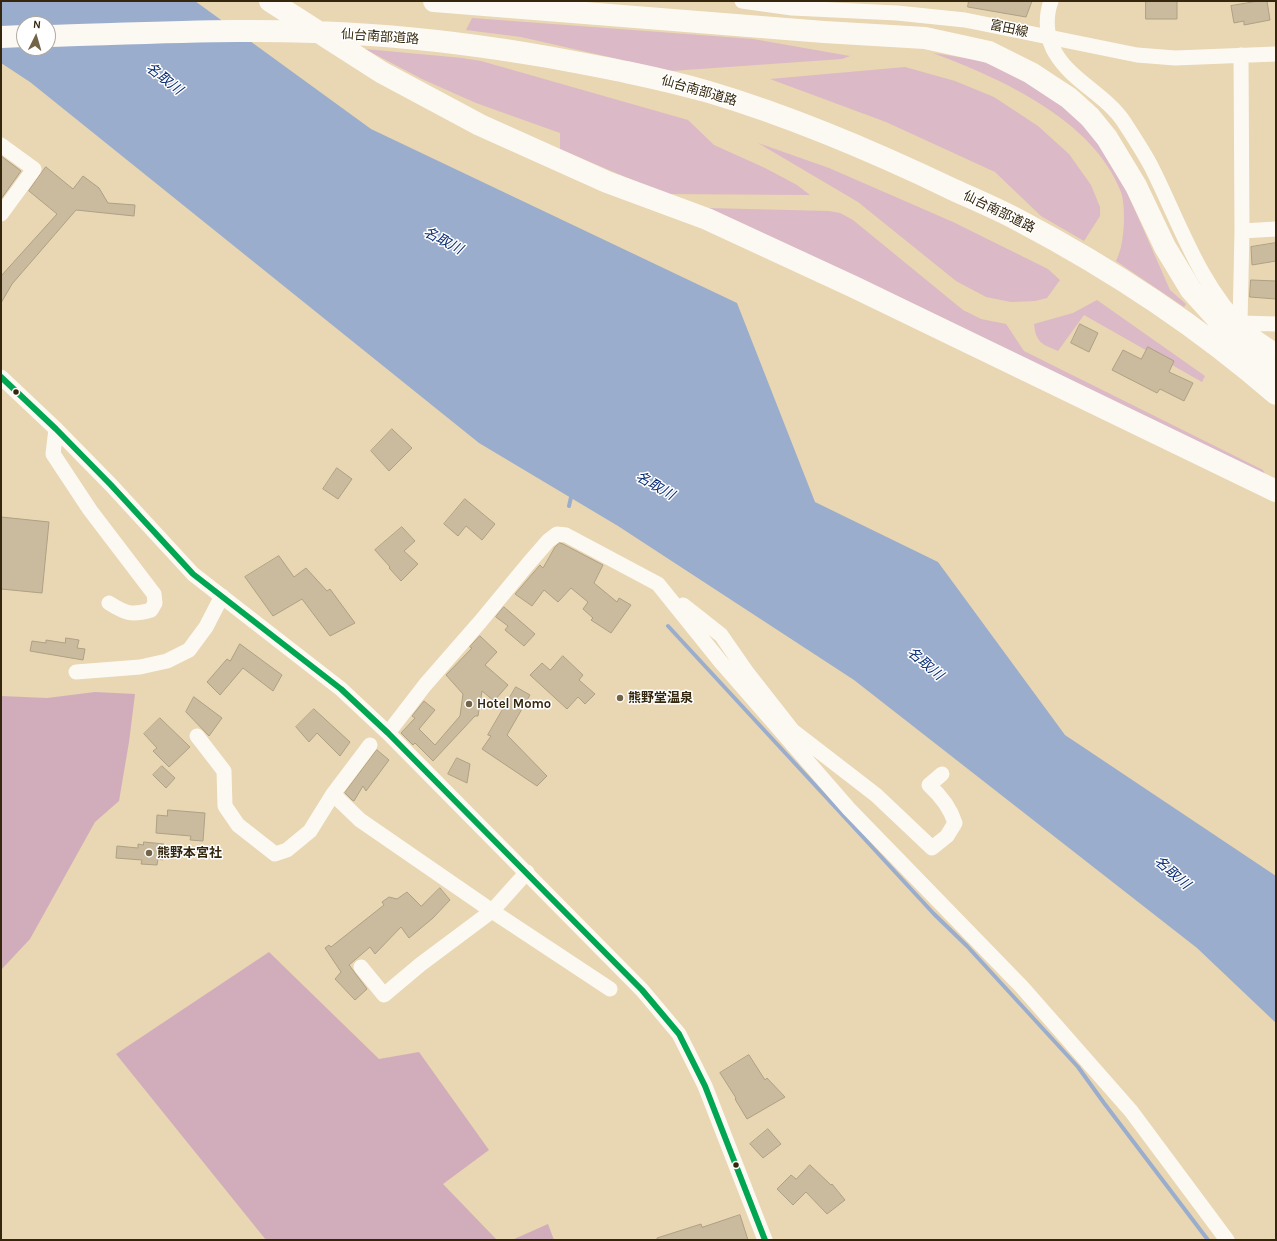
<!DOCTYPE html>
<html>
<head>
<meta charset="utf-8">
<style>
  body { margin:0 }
  #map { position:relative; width:1277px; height:1241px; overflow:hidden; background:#e9d6b2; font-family:Karla,sans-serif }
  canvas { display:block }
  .frame { position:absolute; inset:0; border:2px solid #34270d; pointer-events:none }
  .north { position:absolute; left:16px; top:16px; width:40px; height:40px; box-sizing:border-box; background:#fff; border:1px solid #aea99e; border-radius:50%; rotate:5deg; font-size:11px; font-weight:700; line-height:16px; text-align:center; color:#34270d }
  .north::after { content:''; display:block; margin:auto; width:14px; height:18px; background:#736447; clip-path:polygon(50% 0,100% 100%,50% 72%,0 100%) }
</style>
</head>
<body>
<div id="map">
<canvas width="1277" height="1241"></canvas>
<div class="frame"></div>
<div class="north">N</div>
</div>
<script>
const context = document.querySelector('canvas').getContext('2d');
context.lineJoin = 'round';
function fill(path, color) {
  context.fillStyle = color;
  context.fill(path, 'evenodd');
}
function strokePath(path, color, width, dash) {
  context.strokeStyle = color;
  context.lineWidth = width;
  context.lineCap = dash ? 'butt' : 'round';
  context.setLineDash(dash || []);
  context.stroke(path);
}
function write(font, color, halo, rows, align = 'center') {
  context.font = font + ' Karla,"Noto Sans JP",sans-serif';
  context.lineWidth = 3;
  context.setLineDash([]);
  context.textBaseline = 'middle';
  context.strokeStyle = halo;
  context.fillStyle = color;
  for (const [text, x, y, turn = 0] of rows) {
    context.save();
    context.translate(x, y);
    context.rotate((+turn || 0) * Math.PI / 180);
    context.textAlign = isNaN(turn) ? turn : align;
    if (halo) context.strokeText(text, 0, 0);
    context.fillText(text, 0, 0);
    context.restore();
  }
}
fill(new Path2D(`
  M472,18L753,39L850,56L842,59L671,71L521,37L466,30Z
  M365,49L462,58L481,61L688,120L714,145L765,168L797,185L810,195L665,194L560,149V133L476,103L422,79Z
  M933,53L978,60L1020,76L1054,98L1097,139L1116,167L1170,290L1186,304L1184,307L1116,261C1122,249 1123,236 1124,223C1124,213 1124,201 1121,192C1094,120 1000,78 933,53Z
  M905,67L955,81L994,97L1038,126L1069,154L1091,185L1100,207V216L1084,241L1041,216L995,172L886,122L770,79Z
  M758,143L829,168L953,222L1048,269L1060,280L1047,298L1035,301L1011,302L986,297L956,281L858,202Z
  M707,208L829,211L840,213L853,220L963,310L981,319L1006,324L1024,351L1263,470L1268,480Z
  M1097,300L1205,376L1202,382L1084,315L1058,351C1042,344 1036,343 1034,324L1073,313Z`), '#dbb9c6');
fill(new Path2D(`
  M95,692L135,694L129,742L119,801L95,822L30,939L1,970V696L47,698Z
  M269,952L379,1059L419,1052L489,1150L443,1184L497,1240H266L116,1054Z
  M548,1224L554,1240H512Z`), '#d1adbc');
fill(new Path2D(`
  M1,1H195L371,129L737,303L815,502L938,562L1065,735L1276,876V1023L1197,948L854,680L618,526L479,443L30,82L1,63ZM24,24H48V48H24Z`), '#9badcd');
strokePath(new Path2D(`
  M569,506L572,493
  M668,626L934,914L967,946L1078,1067L1104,1103L1208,1240`), '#9badcd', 4);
const building = new Path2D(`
  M969,1H1032L1026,17L968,7Z
  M1146,1H1177V19H1146Z
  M1259,1H1267L1270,20L1244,25V21L1234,23L1231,6Z
  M1,156L21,171L1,199Z
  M46,167L73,189L83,176L99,188L108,203L135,205L134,216L76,210L12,284L1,303V276L57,214L29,191Z
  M1276,243V261L1252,265L1251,247Z
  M1251,280L1276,281V299L1250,297Z
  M1080,324L1098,333L1089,352L1071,343Z
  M1148,347L1174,361L1169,372L1193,383L1184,401L1160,389L1157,393L1112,370L1123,350L1141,359Z
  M392,429L412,448L389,471L371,451Z
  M337,468L352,479L338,499L323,489Z
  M465,499L495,524L482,540L466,526L458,536L444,524Z
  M1,517L49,522L42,593L1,589Z
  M402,527L415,541L404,551L418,564L401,581L389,568L390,567L375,550Z
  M560,543L563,544L603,565L594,583L617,602L619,598L631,605L611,633L591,620L593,618L583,609L588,602L571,588L558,602L544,590L532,606L515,594L540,565L543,568L555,547Z
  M279,556L294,577L306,568L327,591L330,589L355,623L330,636L302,599L273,616L245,577Z
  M504,607L535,634L524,646L505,630L508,626L496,617Z
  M480,636L497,652L485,665L508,685L494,701L482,691L478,716H475L433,761L415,743L413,745L401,733L415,718L412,716L424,701L435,710L419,729L435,745L460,716L463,694L446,675L472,648L470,647Z
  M66,638L79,640L77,648L85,649L83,660L30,651L32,641L46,643V640L65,643Z
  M240,644L282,675L273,691L243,668L220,695L207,682L227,659L230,661Z
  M563,656L583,675L579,680L595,694L585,704L578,697L567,709L530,675L542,663L550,670Z
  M516,687L530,695L507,735L547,776L537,786L482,749L491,736L488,735Z
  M194,697L222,718L209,736L186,712Z
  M314,709L350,742L340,756L317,733L309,742L296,727Z
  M160,718L190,747L169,767L153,751L157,748L144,734Z
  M377,750L389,760L366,791L363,786L354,801L352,800L345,793Z
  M457,758L470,764L467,783L448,774Z
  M162,766L175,778L166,788L153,775Z
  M168,810L205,813L203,841L190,840L191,836L156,833L157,815L167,816Z
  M144,842L164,844L163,860L158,859L157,865L141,864L142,860L116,858L117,846L138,848V844L143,845Z
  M440,888L450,900L433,918L409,938L401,927L375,954L370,947L349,965L367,989L355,1000L335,979L341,972L325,948L329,945L331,947L384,905L382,902L389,897L397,899L407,892L421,906Z
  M749,1055L765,1080L767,1078L785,1097L747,1119L735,1099L736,1098L720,1073Z
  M768,1129L781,1144L763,1158L750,1144Z
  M810,1165L831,1185L832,1184L845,1200L827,1214L806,1192L793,1205L777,1189L791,1175L796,1179Z
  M740,1215L748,1240H657V1238L701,1224L702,1227Z`);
fill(building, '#cbbb9e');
strokePath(building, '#aea084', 1);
strokePath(new Path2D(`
  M742,1L792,8L897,13L965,20L1137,55L1175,58L1276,54
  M1051,1C1045,17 1046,39 1056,54C1072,81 1106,95 1124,122C1133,136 1143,151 1151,166C1178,219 1200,287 1244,328C1254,337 1266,344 1276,351
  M1241,55L1242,231L1240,323L1276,324
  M1,145L34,169L1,214
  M1242,231L1276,229
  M1,377L56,429L111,485L193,574L341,689L388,733L642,990L679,1034L705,1086L765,1240
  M56,429L53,454L90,510L154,594L155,603L151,610C131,616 125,613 109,603
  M683,605L721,635L746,671L793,731L876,795L932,848L947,836L955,823C950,807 941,796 929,785L942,774
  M76,672L140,667L167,661L189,650L206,627L222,596
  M388,733L425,685L480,622L528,564L548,541L557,534L566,535L658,584L720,661L849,809L1022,987L1131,1111L1227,1240
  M197,736L224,771L225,806L238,825L275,854L287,850L310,831L333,794
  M527,872L492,911L610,989
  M361,967L384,995L421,964L492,911L360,820L333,794L370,745`), '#fcf9f3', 15);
strokePath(new Path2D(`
  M270,1L381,72L480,125L607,182L707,219L854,287L1276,491
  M434,1L824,32L925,38L989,52L1031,73L1069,98L1090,117L1107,138L1136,186L1165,247L1191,290L1219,321L1276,375
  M48,36C155,33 264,27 371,35C430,39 490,47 548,57C602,67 656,77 709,92C793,117 875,152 954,190C976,200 998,209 1020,221C1111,269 1198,326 1276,394
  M1,37L24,36`), '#fcf9f3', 22);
strokePath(new Path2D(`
  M1,377L56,429L111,485L193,574L341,689L388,733L642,990L679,1034L705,1086L765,1240`), '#00a651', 6);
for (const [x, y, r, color] of [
  [16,392,3.5,"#34270d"],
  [620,698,4,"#736447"],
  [469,704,4,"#736447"],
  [149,853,4,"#736447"],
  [736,1165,3.5,"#34270d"]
]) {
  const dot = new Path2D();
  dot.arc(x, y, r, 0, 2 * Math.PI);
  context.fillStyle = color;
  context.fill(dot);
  strokePath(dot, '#fff', 1.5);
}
write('13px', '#34270d', '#fff', [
  ["富田線",1009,29,12],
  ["仙台南部道路",380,37,4],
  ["仙台南部道路",699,91,16],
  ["仙台南部道路",999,212,26]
]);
write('bold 13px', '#34270d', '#fff', [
  ["熊野堂温泉",628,698],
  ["Hotel Momo",477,704],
  ["熊野本宮社",157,853]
], 'left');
write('italic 14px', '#0c2f76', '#fff', [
  ["名取川",164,79,38],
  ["名取川",443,241,28],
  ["名取川",655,486,30],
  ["名取川",925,664,40],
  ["名取川",1172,873,41]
]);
</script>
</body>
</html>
